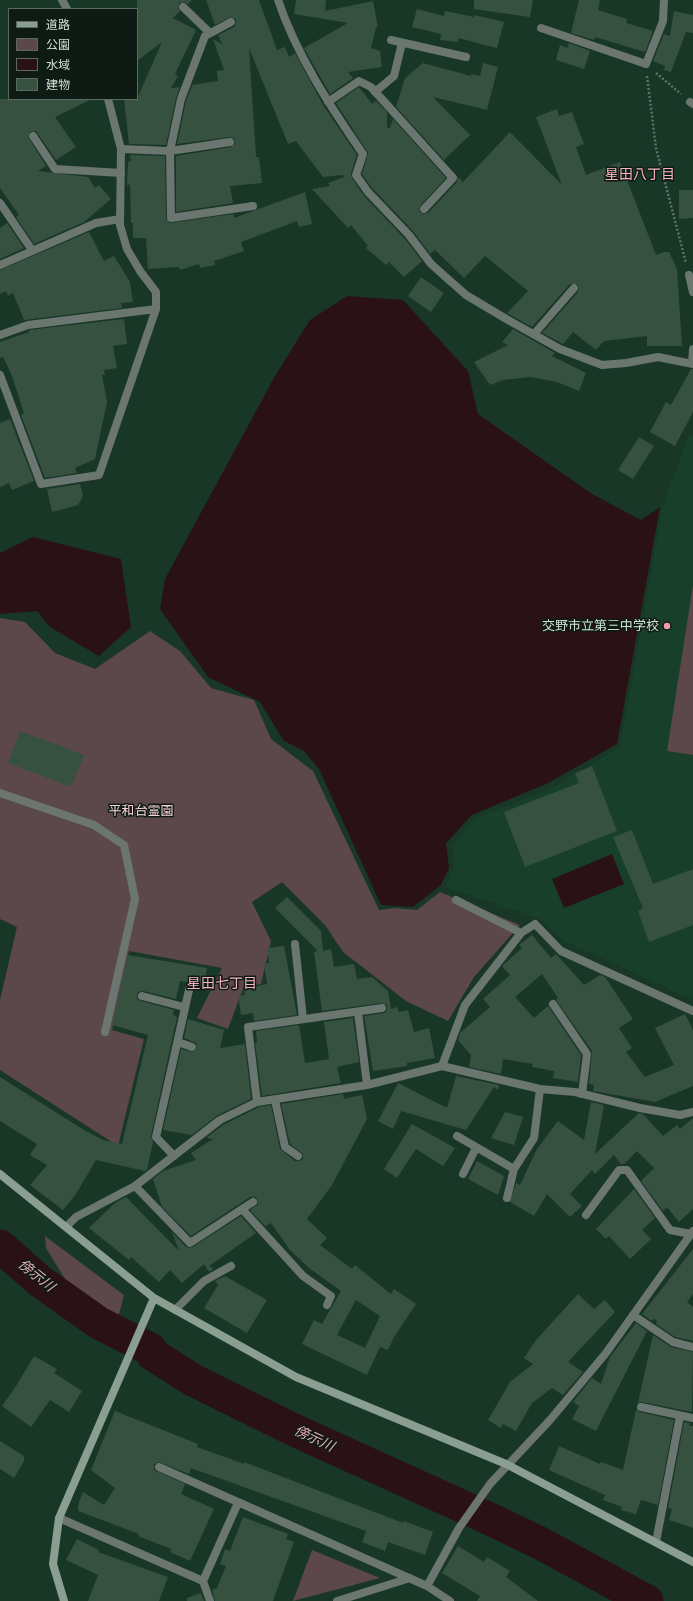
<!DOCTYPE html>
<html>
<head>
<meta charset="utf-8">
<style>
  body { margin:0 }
  #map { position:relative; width:693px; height:1601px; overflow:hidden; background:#183727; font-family:"Space Grotesk","Noto Sans JP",sans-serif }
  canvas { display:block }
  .legend { position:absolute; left:8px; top:8px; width:130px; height:92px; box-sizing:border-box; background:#0e1b14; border:1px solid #5b6a61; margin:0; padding:5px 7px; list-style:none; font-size:12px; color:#cfe1d5 }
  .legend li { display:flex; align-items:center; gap:8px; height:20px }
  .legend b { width:20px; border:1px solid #5b6a61 }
</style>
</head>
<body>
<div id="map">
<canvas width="693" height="1601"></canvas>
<ul class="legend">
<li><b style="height:5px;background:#8b9e92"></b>道路</li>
<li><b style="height:11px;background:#5c484b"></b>公園</li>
<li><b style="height:11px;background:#2a1116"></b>水域</li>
<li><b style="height:11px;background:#375141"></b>建物</li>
</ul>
</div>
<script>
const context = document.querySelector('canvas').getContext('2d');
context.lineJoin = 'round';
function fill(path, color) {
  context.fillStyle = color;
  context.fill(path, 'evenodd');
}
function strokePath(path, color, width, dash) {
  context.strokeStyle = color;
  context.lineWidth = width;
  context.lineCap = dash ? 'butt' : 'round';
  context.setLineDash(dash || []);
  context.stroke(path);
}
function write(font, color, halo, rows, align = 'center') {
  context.font = font + ' "Space Grotesk","Noto Sans JP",sans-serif';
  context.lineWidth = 3;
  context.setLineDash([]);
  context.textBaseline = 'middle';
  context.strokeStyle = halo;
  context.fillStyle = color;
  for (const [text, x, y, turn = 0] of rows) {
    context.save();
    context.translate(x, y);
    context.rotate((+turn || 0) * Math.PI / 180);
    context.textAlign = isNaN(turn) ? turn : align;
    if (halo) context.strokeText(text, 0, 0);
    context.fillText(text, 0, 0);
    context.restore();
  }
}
fill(new Path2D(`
  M693,435V1000L564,941L540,919L445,887L454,868L452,846L474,819L552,788L620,747L663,505L688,437Z`), '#173f2a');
fill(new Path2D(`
  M693,585V755L667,751Z
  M0,618L25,622L55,653L95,669L150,631L180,651L211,688L254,700L271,739L313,771L379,910L395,908L417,910L440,892L520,925L474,977L448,1021L406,1001L343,952L325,925L282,882L252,902L271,941L261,984L244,986L228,1029L197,1018L222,968L129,951L112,1030L144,1039L118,1146L0,1070V1000L17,927L0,919Z
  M45,1236L124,1295L116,1326L65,1292V1279L46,1248Z
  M312,1550L380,1578L293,1601Z`), '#5c484b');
fill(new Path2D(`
  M347,296L403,300L468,371L478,414L592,494L641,520L660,507L617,744L548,783L472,815L446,843L449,868L441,885L413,907L381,905L319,769L304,751L284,741L260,702L208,677L160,609L165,579L275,376L310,320Z
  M33,537L121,559L131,627L99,656L50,627L37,611L0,614V553Z
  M612,854L624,884L564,908L552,879Z`), '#2a1116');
strokePath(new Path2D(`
  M0,1246L41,1282L99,1323L150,1349L152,1354L193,1380L294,1430L490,1519L540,1543L647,1601`), '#2a1116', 33);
fill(new Path2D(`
  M137,0H192L188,4L184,2L179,3L178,8L180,11L173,18L196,30L175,74L178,76L171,88L180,87L176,98L166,145L129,144L124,99H137L162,42L137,61Z
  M206,0H259L277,50L285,47L289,57L295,53L323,105L357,155L351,173L352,178L364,196L405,239L422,261L404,277L389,262L386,265L366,248L368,246L351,225L348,228L312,189L330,186L328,183L344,177L343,175L323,177L296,141L288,144L249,48L256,157H259L262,183L230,186L233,203L176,212V156L231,147L235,144L234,138L230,137L177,144L186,101L192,85L218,81L217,71L224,70L213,39L222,44L218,35L234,27L236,23V19L231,17L215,25Z
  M296,0H326L325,11L373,1L378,27H376L371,48L380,51L382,67L348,72L353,78L330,94L304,48L348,23L294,14Z
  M474,0H533L530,17L474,9Z
  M579,0H600L598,10L627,19L626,23L653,31L645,52L595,37L594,40L571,33Z
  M417,9L444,16L445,11L474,17V15L504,22L497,48L458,38V42L440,40L441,34L412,27Z
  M674,11L693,15V33L686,32L671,72L664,70L665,66L653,61L664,34L670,36Z
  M569,43L590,51L584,69L556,60L560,45L567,48Z
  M423,63L471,76V74L480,76L483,63L498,67L487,110L433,97L470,135L444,160L396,107L405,78Z
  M359,87L372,104L376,101L387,112V128H390L393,119L446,178L420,206L419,211L423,214L428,213L457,182L458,177L463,182L510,132L562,185L536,117L557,109L559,116L572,112L584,144L576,147L586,175L620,162L656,255L664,252H669L677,269L682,346H647V336L604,341L596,350L573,332L563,344L542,333L578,292L579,287L577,284H570L532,327L507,313L528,291L485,256L464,278L435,250L430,254L413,231L372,188L362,174L368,153L336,103Z
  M0,99H92L55,117L76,147L56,160L36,131L30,132L28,137L46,166L38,171L88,177L95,188L99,185L111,199L84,222L34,244L16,217L19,215L0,188Z
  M130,155L165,156L166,218L169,223L234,214V218L305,192L312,224L299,227L297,221L241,242L244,251L214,261L215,265L200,268L199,264L180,270L179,267L148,269L146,238H133V223H131L130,184L127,186L128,161L131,162Z
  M679,190H693V218L679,219Z
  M7,223L24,248L0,259V228Z
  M89,232L104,261L114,256L130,282L133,302L121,303L122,308L24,320L13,293L8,296L6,291L0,294V270Z
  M421,277L444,293L431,312L408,296Z
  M124,319L127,344L113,346L117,368L104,370L105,375H102L107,402L95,459L75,468L77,473L45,478L21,415L24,413L12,376L3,357L0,358V342L29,332V330Z
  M513,329L555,353L552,356L586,373L579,391L557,382L531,377L503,380L490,385L474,362L508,345L502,342Z
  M691,369H693V412L675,446L650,432L666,402L671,405Z
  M10,419L34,481L12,490L9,483L0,487V423Z
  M639,437L654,446L633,479L618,470Z
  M80,484L83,496L78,505L52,512L47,489Z
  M20,731L84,755L71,787L8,763Z
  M592,766L617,831L525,867L504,812L579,783L575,773Z
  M632,830L653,884L693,869V925L649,942L638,911L643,908L613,837Z
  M287,897L321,931L323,951L331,949L334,967L354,964L357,979L372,977L388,991L391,1009L397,1007L399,1012L408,1010L414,1032L429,1028L435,1058L407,1063V1066L373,1071L364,1016L385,1013L387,1010V1005L381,1003L322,1011L314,952L318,951L275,908Z
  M532,935L551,958L556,954L584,985L600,975L605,977L633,1019L619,1028L632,1048L626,1052L645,1077L674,1065L655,1028L685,1014L693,1030V1086L655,1102L593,1091L594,1085L589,1084L592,1051L556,1000L558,998L542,974L515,997L534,1018L548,1006L581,1055L578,1082L553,1078L554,1071L532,1067L533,1064L503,1059L501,1074L469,1067L471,1055L458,1040L460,1033L490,1007L483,999L510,975L502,966L522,948L519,945Z
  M284,946L297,1015L254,1021L253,1013L241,1015L238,996L245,995L244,989L267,984L264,963H269L267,948Z
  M128,955L207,968L204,985L180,981L176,999L143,991L138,992L137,997L138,1000L174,1010L173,1015L177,1017L151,1136L153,1142L147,1170L145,1171L96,1160L76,1194L63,1210L30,1185L47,1165L30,1155L37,1144L0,1121V1077L84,1130L103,1140L122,1144L148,1035L112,1025Z
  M353,1018L359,1062L337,1067L341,1083L262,1096L255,1043L257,1042L256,1031L299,1025L305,1063L329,1059L324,1022Z
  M188,1019L224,1030L220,1048L245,1044L251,1099L218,1115L192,1135L163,1130L181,1049L193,1052L197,1048L196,1043L184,1038Z
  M456,1076L499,1085L498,1090L494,1087L466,1130L401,1111L393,1129L378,1121L398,1083L447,1108Z
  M343,1094L344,1099L362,1095L367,1119L332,1185L307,1219L327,1238L320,1245L352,1269L355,1265L391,1294L394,1289L416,1304L394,1337L388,1350L380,1347L367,1375L302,1344L314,1320L322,1324L341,1291L309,1268L290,1250L271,1223L265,1226L250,1210L258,1204L256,1197H250L191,1236L162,1207L153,1179L163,1171L196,1160L191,1153L213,1139L206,1138L223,1125L259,1107L271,1105L280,1149L295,1161H300L303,1159V1154L290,1144L281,1104ZM356,1300L380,1316L365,1348L337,1335Z
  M591,1102L604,1105L595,1154L639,1113L643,1114L663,1136L677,1125L680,1129L693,1118V1209L679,1222L667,1207L663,1211L641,1181L654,1168L637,1151L624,1164H621L614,1155L595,1174L592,1170L570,1194L582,1206L570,1217L547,1194L534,1216L510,1202L516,1183L520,1185L537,1149L558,1121L584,1140Z
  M505,1112L523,1117L514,1145L491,1138Z
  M412,1124L455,1148L443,1166L416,1149L397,1178L384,1169Z
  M477,1161L504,1176L498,1195L468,1179Z
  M634,1189L655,1218L642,1230L651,1239L630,1259L609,1236L606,1239L596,1229Z
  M126,1197L179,1251L172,1232L186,1247L191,1248L241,1216L256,1233L209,1266L214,1269L209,1272L204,1264L182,1283L170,1270L159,1282L131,1257L129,1260L89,1228L115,1203Z
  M693,1249V1294L687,1302L693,1307V1341L675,1337L656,1324L657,1320L653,1319L652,1321L642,1314Z
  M225,1276L267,1300L247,1333L204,1308L218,1285L215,1281Z
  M578,1294L594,1309L605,1300L615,1312L568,1362L583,1372L563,1395L552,1388L532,1403L516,1431L503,1424L501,1428L488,1420L510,1382L533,1364L524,1358L536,1340Z
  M636,1323L647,1331L596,1431L572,1419L579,1406L573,1402L592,1378L601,1384L610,1357Z
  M653,1335L671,1347L693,1352L692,1412L642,1402L638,1403Z
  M34,1356L57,1369L54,1373L82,1391L69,1412L50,1400L31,1427L2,1406L16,1386Z
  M636,1410L640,1412L674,1420L658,1505L641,1500L636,1514L621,1510L622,1507L603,1500L605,1495L549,1470L559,1446L600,1464L601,1462L623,1470Z
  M115,1411L198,1444L197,1447L244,1464V1462L403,1523L404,1521L433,1532L425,1555L388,1542L385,1551L362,1542L366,1531L191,1468L189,1474L159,1462L154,1464V1470L185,1484L181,1494L214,1509L190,1561L170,1552L171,1549L138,1536L139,1534L78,1511V1505L83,1492L104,1505L115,1488L91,1470Z
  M684,1422L690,1423L689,1426H693V1528L669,1520L672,1509L668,1508Z
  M0,1441L24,1456V1461L14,1478L0,1469Z
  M243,1517L288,1534L286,1539L294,1542L273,1601H215L212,1590L217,1588L226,1566L220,1564L225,1549L230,1551Z
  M77,1539L99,1550L98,1552L168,1577L159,1601H88L98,1575L66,1560Z
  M458,1546L484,1562L487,1557L510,1571L506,1577L538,1601H477L480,1596L442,1573Z
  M201,1593L204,1601H187V1598Z`), '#375141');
strokePath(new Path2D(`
  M656,73L681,94
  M647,76L656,148L686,263`), '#5b7566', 2.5, [2, 2]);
strokePath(new Path2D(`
  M183,7L210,33
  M231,22L205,36L181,99L170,151L171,218L253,206
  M541,28L646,64
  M391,40L466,57
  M375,92L394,76L402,43
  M33,136L55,169L121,173
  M0,203L32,250
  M534,334L574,288
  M94,825L124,845L135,899L105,1032
  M295,944L303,1019
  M553,1004L587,1054L582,1094
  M275,1100L285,1147L298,1156
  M457,1136L514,1169L534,1138L540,1089
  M463,1174L476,1148
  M135,1186L190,1243L242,1209L303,1276L331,1296L327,1305
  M507,1198L514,1169
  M242,1209L253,1202
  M586,1215L619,1170H627L670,1230L691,1234
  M175,1310L204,1281L231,1266
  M633,1315L673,1342L693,1347
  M641,1407L693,1418
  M656,1542L680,1416`), '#6a766f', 8);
strokePath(new Path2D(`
  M62,0L67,9
  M278,0C297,56 330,106 363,154L356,175L368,192L409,235L431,264L466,295L508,320L560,349L602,365L626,363L658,357L693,364
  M646,64L663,21L664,0
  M328,102L359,81L371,87L453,178L424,209
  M690,102L693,104
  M121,149L170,151L230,142
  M0,265L96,223L120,219
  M689,275L693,292
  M0,335L28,325L156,309
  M692,363L693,349
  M0,375L41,484L99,475L156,309V292L140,271L127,249L120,225L121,149L108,99
  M0,793L94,825
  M456,900L521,933L535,924L561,951L693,1011
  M142,996L184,1007
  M358,1012L367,1085
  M178,1042L192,1047
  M442,1066L465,1005L521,933
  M257,1102L248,1027L382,1008
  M174,1156L156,1137L189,990
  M66,1227L76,1217L135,1186L220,1120L257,1102L367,1085L442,1066L540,1089L575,1092L640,1108L680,1115L693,1112
  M159,1467L427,1586L450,1601
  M59,1518L203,1581L210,1601
  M203,1581L238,1503
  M427,1586L459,1528L490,1484L550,1420L606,1353L693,1231
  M337,1601L410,1578`), '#6a766f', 8);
strokePath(new Path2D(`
  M0,1174L154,1298L296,1377L506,1464L693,1562
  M64,1601L53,1564L59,1518L154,1298`), '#8b9e92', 8);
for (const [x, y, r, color] of [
  [667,626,4,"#f39aa9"]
]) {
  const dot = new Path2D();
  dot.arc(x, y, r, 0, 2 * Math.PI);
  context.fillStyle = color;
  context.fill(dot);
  strokePath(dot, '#0e1b14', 1.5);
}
write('13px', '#cfe1d5', '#0e1b14', [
  ["交野市立第三中学校",659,626]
], 'right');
write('13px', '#f9d3d9', '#0e1b14', [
  ["平和台霊園",141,811]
]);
write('14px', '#f6b2bd', '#0e1b14', [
  ["星田八丁目",640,175],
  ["星田七丁目",222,984]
]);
write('italic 14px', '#e9acb6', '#0e1b14', [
  ["傍示川",36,1276,39],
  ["傍示川",314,1439,25]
]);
</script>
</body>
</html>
